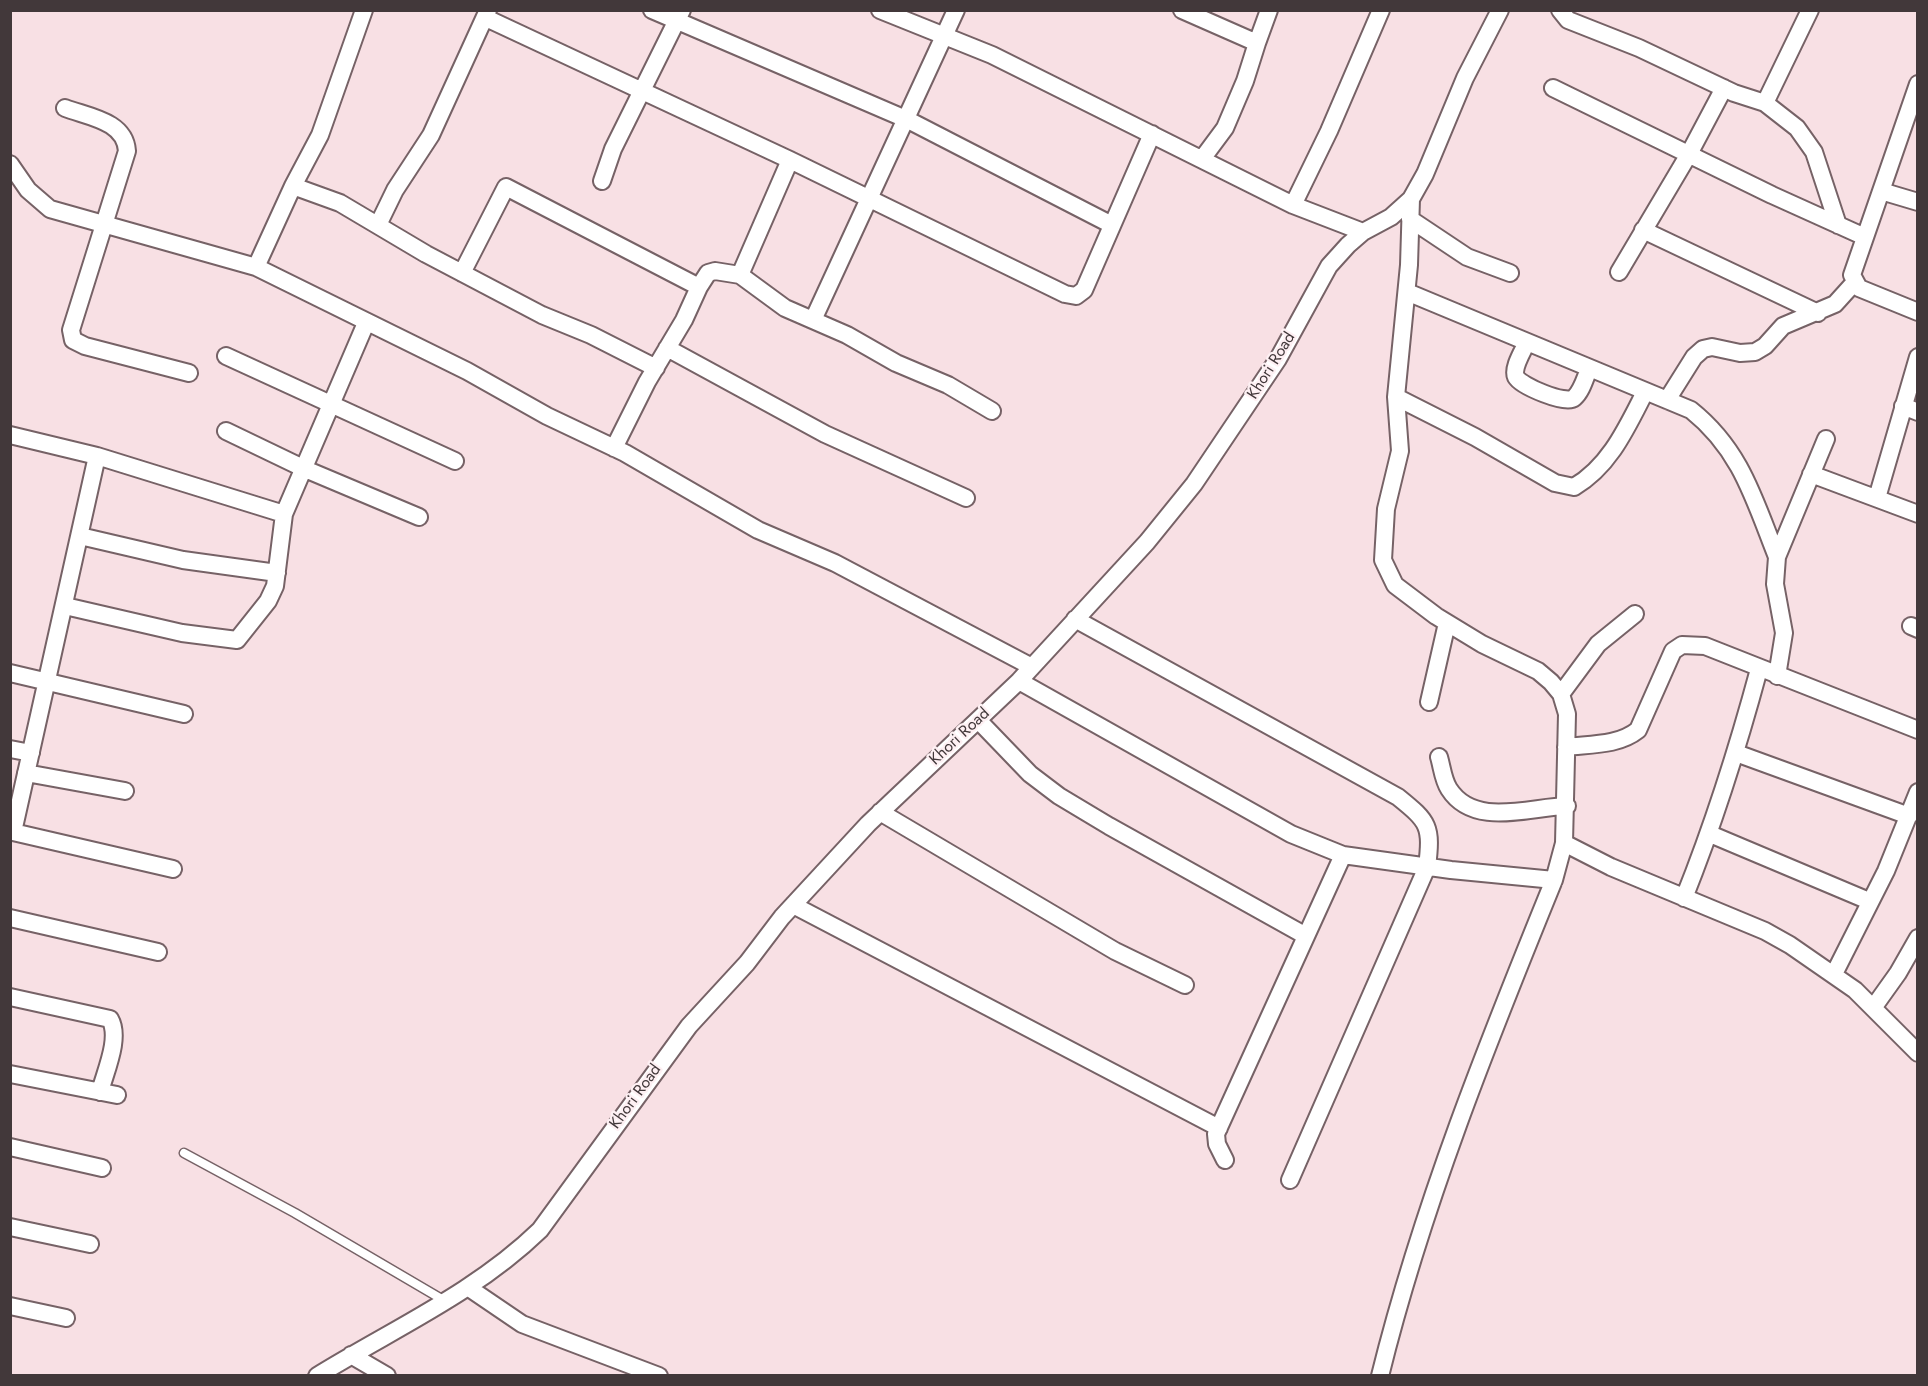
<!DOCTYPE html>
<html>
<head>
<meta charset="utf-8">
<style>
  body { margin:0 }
  #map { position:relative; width:1928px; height:1386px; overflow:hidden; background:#f8e0e4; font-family:Jost,sans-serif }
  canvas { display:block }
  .frame { position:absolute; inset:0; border:12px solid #42383a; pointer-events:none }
</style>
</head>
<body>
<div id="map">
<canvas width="1928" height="1386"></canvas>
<div class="frame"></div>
</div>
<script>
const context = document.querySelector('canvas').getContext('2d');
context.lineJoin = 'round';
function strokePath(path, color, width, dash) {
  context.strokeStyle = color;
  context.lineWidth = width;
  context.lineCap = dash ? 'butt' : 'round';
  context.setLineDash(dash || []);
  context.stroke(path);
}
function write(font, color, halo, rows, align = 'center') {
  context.font = font + ' Jost,sans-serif';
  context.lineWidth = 4.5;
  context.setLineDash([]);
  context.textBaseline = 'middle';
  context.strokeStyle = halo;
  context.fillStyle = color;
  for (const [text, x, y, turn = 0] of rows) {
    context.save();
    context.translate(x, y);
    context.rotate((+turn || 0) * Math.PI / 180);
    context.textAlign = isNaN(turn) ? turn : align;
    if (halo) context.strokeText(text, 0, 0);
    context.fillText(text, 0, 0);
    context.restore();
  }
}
const lane = new Path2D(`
  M184,1153L295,1213L445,1301`);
const street = new Path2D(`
  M364,10L320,135L293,186L256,267L467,371L547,416L625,453L758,530L835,563L1032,667
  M652,10L908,120L1112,225
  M880,10L992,55L1293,205L1363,232
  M1182,10L1257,43L1245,81L1225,128L1202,159
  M1560,10L1568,20L1639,48L1734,93L1765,103L1810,10
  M486,18L790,160L1065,294L1076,296L1084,290L1152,134
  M1257,43L1269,10
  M1918,84L1852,275L1859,288L1918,312
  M1553,88L1772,195L1865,237
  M1765,103L1797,128L1814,152L1838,225
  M65,108C89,117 125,121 127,151L71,330L73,340L85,346L189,373
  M10,164L28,190L50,209L256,267
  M602,181L613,149L682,10
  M293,186L340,203L426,254L542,315L591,335L656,368
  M1881,191L1918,202
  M1411,199L1409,265L1396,397L1400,451L1386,509L1383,560L1395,585L1436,616L1482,644L1538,671L1551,682L1561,694L1567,714L1564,843L1611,867L1765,931L1790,945L1855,990L1918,1053
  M1293,205L1329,131L1381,10
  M1410,219L1467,257L1510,273
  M378,225L395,190L431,135L488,10
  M1643,230L1818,313
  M1619,272L1689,154L1724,88
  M462,273L506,187L699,287
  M740,275L790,160
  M1407,292L1691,410C1741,450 1754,499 1777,557
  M813,320L956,10
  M1527,342C1523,351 1512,368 1516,377C1521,386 1566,405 1574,398C1582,391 1585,378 1589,369
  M667,348L825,434L966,498
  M226,356L455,461
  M1396,397L1475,437L1555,483L1574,487C1610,466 1627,427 1645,392
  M1667,400L1694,357L1703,349L1712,347L1740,353L1755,352L1765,346L1783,326L1835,304L1854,283
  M1903,406L1918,412
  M226,431L305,469L419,517
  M10,435L97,456L13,832L173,869
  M614,448L647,382L684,320L699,287L708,273L715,271L740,275L785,308L847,335L896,363L948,385L992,411
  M97,456L284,514
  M1811,474L1918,514
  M1877,498L1918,357
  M80,536L183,560L277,573
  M65,606L182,633L237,640L268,601L275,586L284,514L366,323
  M1075,619L1398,797C1429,822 1432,826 1427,867L1290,1180
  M1911,626L1918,629
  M10,673L184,714
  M1777,676L1784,633L1775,584L1777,557L1826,439
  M1019,681L1291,834L1343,855L1451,870L1554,880
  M1561,694L1598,644L1635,614
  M1429,702L1447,623
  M978,720L1030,774L1059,796L1109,826L1306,936
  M1566,747C1590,744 1618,746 1638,730L1673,651L1682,645L1705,646L1918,730
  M10,749L31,753
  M1736,753L1909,816
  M1439,757C1442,767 1443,780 1449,789C1474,828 1529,807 1567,806
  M26,773L125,791
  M880,812L1115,951L1185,985
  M1710,834L1869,901
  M1684,898C1714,823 1738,747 1759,669
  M793,905L1219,1128
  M10,918L158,952
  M1834,974L1886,871L1918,792
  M10,997L110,1019C121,1038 105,1072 100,1092
  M1873,1008L1898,973L1918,938
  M10,1074L117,1095
  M10,1147L102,1168
  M1225,1160L1217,1144L1216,1134L1343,855
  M10,1227L90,1244
  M469,1288L522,1324L659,1376
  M10,1306L66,1318
  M351,1355L387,1376
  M317,1376C393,1329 475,1293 540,1230L689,1026L747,963L782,917L868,824L1019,681L1147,542L1194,484L1278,359L1329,266L1348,245L1363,232L1391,217L1411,199L1425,174L1465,78L1500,10
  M1380,1376C1422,1206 1488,1042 1554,880L1564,843`);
strokePath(lane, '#766266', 11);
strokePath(street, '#766266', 20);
strokePath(lane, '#fff', 8);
strokePath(street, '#fff', 16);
write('16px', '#42383a', '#fef0f3', [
  ["Khori Road",1272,366,-58],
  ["Khori Road",960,737,-43],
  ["Khori Road",636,1097,-54]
]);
</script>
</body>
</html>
